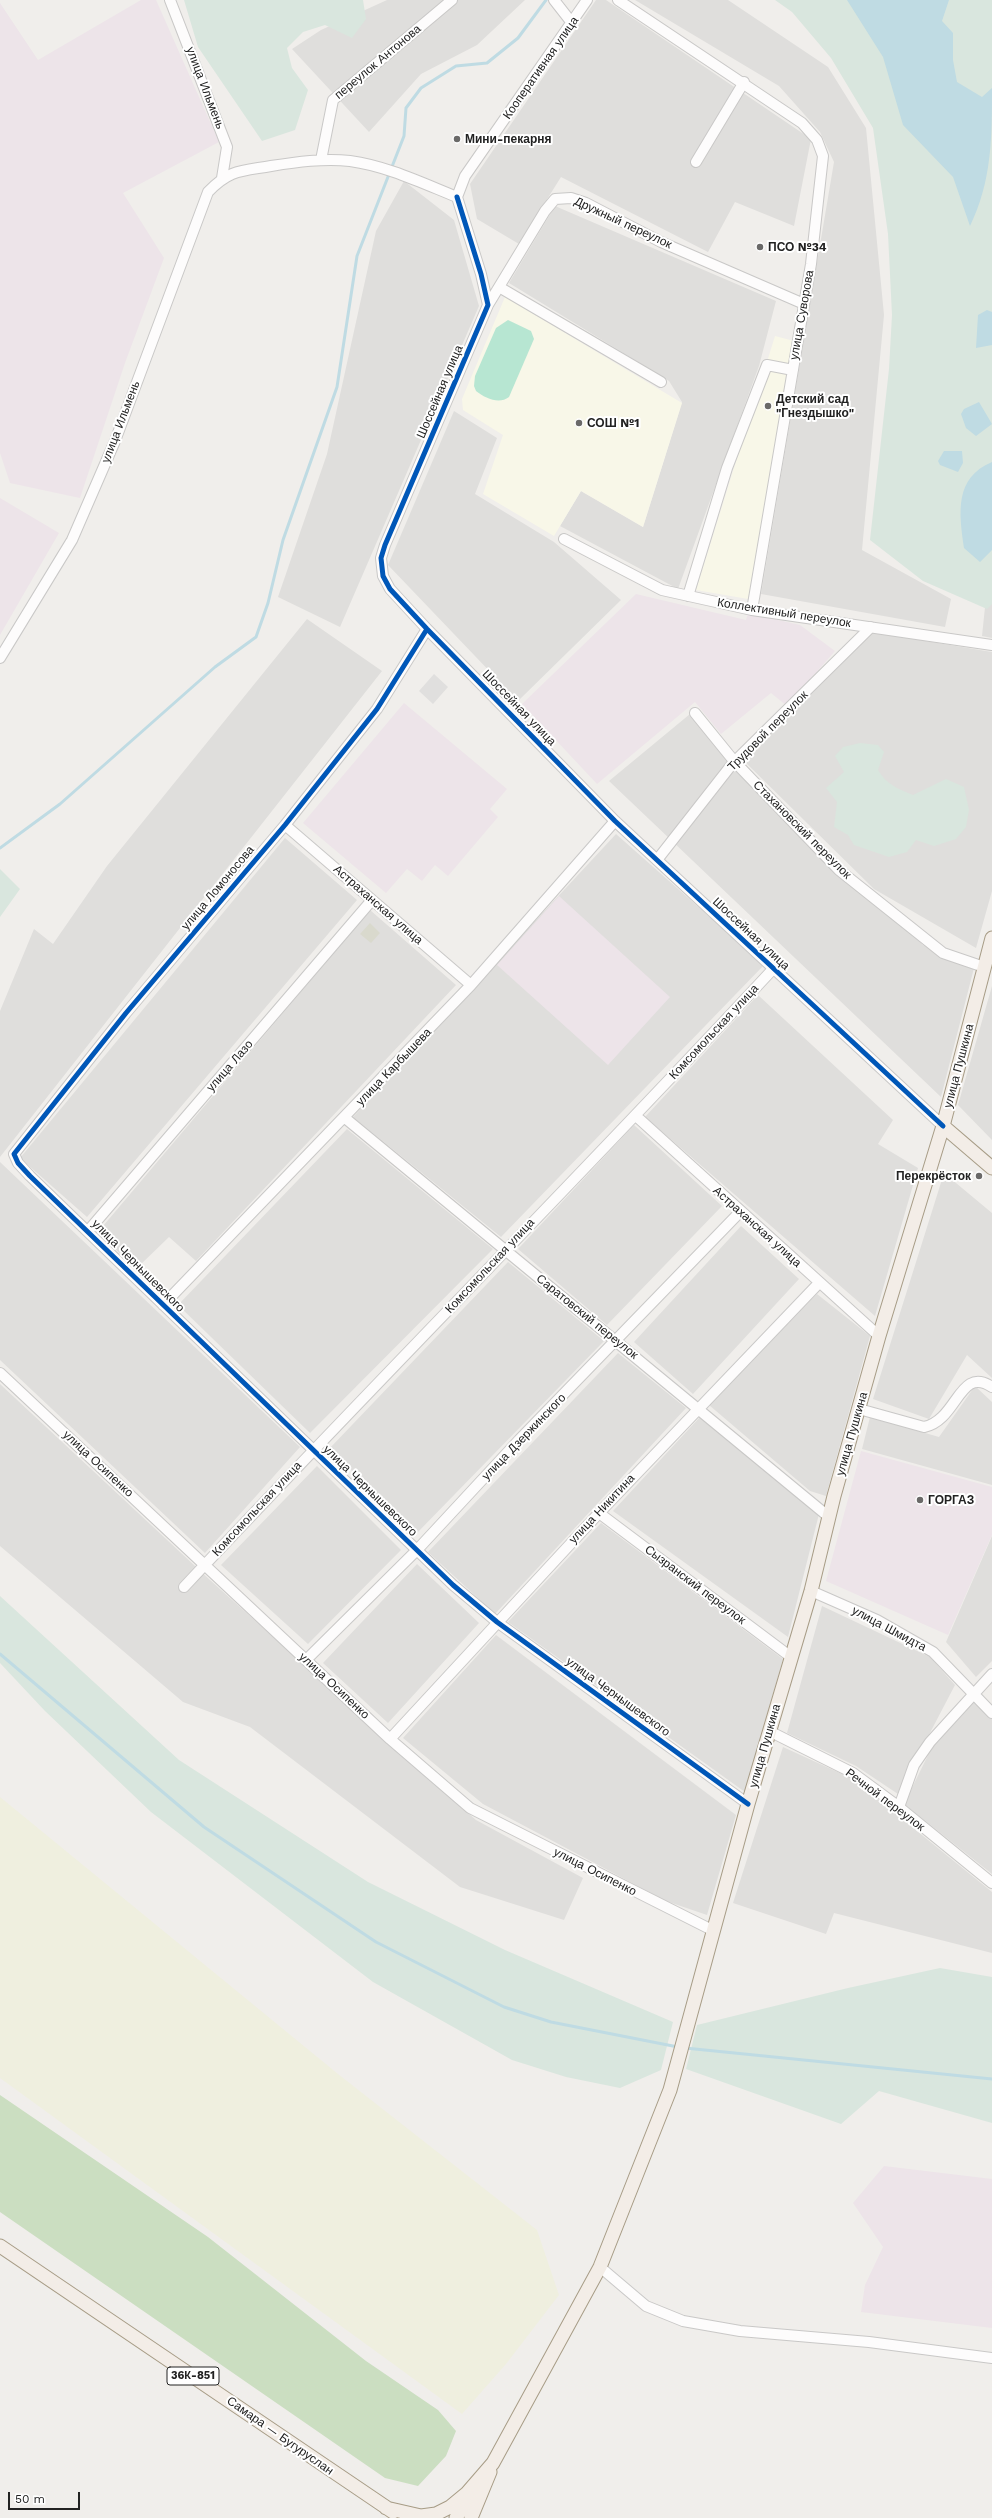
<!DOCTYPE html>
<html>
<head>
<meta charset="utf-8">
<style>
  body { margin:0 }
  #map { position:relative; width:992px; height:2518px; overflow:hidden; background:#f0eeeb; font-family:"Work Sans",sans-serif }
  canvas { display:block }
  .scale { position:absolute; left:8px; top:2492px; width:72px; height:18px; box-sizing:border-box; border:2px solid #222; border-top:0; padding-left:5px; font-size:12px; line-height:14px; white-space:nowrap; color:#222; -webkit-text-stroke:3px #fff; paint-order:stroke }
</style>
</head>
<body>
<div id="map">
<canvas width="992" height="2518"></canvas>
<div class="scale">50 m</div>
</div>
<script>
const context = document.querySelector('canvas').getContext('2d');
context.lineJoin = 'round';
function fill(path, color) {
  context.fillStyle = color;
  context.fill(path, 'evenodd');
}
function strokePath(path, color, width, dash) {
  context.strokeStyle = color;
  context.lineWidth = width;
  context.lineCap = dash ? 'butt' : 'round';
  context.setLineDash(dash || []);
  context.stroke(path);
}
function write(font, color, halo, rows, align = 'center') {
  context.font = font + ' "Work Sans",sans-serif';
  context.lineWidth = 4;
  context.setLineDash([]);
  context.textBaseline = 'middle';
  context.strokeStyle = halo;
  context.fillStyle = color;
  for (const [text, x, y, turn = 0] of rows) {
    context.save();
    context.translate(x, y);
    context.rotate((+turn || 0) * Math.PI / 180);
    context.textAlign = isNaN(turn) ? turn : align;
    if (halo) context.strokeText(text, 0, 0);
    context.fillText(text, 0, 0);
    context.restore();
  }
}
fill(new Path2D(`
  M387,0H525L477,45L421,74L369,132L292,49L321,30Z
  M596,0H606L811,139L794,226L735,202L708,252L561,177L519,244L477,219L470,184Z
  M635,0H728L828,67L866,128L884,315L862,550L951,599L945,627L761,594L834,162L820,132L779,86Z
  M404,181L454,220L479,306L340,627L278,597L327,454L376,231Z
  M555,206L776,301L759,366L678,589L560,526L581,491L643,527L682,402L669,381L509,283Z
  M454,411L497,438L475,494L554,542L621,600L518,701L388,565Z
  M992,540V638L982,636Z
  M307,619L382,671L0,1157V1011L34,929L53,944L107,866Z
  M871,632L992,652V891L976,948L874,889L743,760Z
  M690,714L923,945L974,968L941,1097L609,781Z
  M616,834L764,965L501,1237L353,1117Z
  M285,838L357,900L87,1217L20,1158Z
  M370,910L456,985L196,1261L169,1237L136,1269L98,1232Z
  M992,986V1140L958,1105Z
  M758,995L893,1120L878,1144L918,1168L875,1316L645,1117Z
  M634,1125L722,1206L607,1325L518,1249Z
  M347,1129L493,1249L310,1433L178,1305Z
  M0,1162L300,1447L205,1553L0,1360Z
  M944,1173L992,1213V1378L967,1355L929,1419L873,1399Z
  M741,1226L799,1279L693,1394L634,1342Z
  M508,1262L604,1341L417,1533L329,1449Z
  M817,1294L870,1336L826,1496L810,1491L709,1405Z
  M618,1353L686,1408L495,1614L428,1552Z
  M0,1384L210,1580L476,1820L583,1878L564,1920L460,1887L250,1727L183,1702L0,1546Z
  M975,1386L992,1402V1485L862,1449L870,1417L939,1437Z
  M700,1417L819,1514L788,1637L613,1511Z
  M317,1466L401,1550L308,1644L221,1565Z
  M601,1523L783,1659L745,1792L508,1622Z
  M992,1536V1661L976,1677L946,1642Z
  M417,1564L479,1623L388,1723L323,1663Z
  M822,1606L930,1657L955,1685L898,1794L856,1766L787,1733Z
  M496,1635L736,1815L707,1915L666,1901L483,1804L403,1738Z
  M971,1700L992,1719V1874L904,1804L933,1745Z
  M783,1747L853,1779L992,1892V1953L834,1913L826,1934L733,1903Z`), '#dfdedc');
fill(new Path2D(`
  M141,0H156L219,142L123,193L164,258L125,363L80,498L10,483L0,453V3L38,60Z
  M0,498L59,533L0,635Z
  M636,594L746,620L748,613L800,625L835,651L787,706L771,693L721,734L695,702L597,784L522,704Z
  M404,703L507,789L490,809L498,817L448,876L435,865L422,881L407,869L386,893L303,823Z
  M559,896L670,997L608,1065L497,965Z
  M861,1451L992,1487V1535L948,1635L826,1581Z
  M884,2166L992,2179V2328L861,2312L865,2285L883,2247L853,2203Z`), '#ede4e9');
fill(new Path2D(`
  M505,297L682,403L643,527L581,491L554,536L483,494L503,435L463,410L462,399Z
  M775,336L794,341L748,599L696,590Z`), '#f8f7e8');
fill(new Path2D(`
  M370,923L380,933L371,943L360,934Z`), '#d9d9cd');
fill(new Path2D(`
  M0,1797L338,2074L537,2230L559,2295L506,2364L462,2414L0,2078Z`), '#efefdf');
fill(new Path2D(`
  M0,2095L208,2237L366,2361L438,2410L456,2431L446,2456L418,2486L385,2478L0,2212Z`), '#cbdec1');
fill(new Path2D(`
  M184,0H363L366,19L352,38L325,25L303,32L287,48L292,68L308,90L295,130L262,141L198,47Z
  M775,0H992V604L987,609L923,581L870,540L889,369L892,315L888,234L873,128L831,58L792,12Z
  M860,743L878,745L884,752L878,770C886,784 898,789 913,795L946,779L964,787L969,810L966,827L956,839L934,846L916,840L907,852L889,857L854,845L848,835L834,827L837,802L826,788L844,772L835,756L843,747Z
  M0,869L20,889L0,917Z
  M0,1596L179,1760L368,1882L505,1950L673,2022L661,2070L620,2088L566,2077L512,2060L373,1982L151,1812L45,1711L0,1663Z
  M940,1968L992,1977V2123L879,2091L841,2124L686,2069L697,2025L848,1988Z`), '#d9e6de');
fill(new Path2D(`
  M508,320L531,331L534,339L509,397C499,405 485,398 476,391L474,386L475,376L496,328Z`), '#b7e6d2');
fill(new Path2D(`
  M434,674L448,687L433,704L419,691Z`), '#e0dfde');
fill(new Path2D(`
  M847,0H949L942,21L953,33V60L957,82L982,97L992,88C992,137 992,181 970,226L953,177L903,125L883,57Z
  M987,310L992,312V345L976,348L978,315Z
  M979,402L992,424L976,436L966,428L961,414L964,409Z
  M944,451H962L963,463L958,472L940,465L938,461Z
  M992,462V550L980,562L964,548C959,513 954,478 992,462Z`), '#bfdbe3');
strokePath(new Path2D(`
  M0,848L60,804L215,667L256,637L268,603L283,540L337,387L357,256L404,136L406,108L421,88L456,66L487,63L518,38L546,0
  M0,1654L204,1827L376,1942L504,2007L551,2022L678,2047
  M685,2048L992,2079`), '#bfdbe3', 3);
const minor = new Path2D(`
  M170,0L227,147L222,178
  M554,0L572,23
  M618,0L802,123L817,140L823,156L811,264L752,610
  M321,160L333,100L452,0
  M696,162L744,82
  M457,197L481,274L488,305L385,545L381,558L383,576L390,589L427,629L615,821L943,1126
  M457,197L465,176L587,0
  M499,287L661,382
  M488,305L545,211L555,199L571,198L586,203L661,242L804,304
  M564,539L662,590L752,610L992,645
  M688,596L727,468L767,365L793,370
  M427,629L377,709L285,825L126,1013L14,1154L18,1163L30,1176L453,1585L497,1622L748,1804
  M0,658L72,540L115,441L208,192C230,169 242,171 271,166C296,162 324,158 350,161C387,166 422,183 457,197
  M695,713L734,761L839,870L943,953L984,967
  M285,825L471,985
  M657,860L733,763L871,627
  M636,1116L879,1336
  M345,1118L829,1517
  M88,1231L372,900
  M163,1305L471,985L615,821
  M0,1373L390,1739L470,1808L714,1931
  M859,1409L924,1427C958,1420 959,1365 992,1387
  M599,1513L791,1657
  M184,1587C379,1379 580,1177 774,968
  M811,1591L877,1620L933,1652L992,1713
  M306,1660L417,1550L519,1440L740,1212
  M769,1731L853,1773L895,1804L992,1883
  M390,1739L599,1513L819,1283
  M899,1807L914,1765L930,1742L992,1674
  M600,2267L646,2306L683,2321L740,2331L869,2342L992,2358`);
const major = new Path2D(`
  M943,1126L992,1168
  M0,2246L393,2512
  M386,2508L421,2516L436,2514L450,2507L467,2493L493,2463L600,2267L670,2090L748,1804L811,1591L834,1496L879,1336L943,1126L992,938
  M456,2518L470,2495
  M471,2518L490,2472`);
strokePath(minor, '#c9c8c7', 12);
strokePath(major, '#a79c86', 15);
strokePath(minor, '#fdfcfc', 10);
strokePath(major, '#f3ede7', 13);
strokePath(new Path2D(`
  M457,197L481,274L488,305L385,545L381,558L383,576L390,589L427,629L615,821L943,1126
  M427,629L377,709L285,825L126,1013L14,1154L18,1163L30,1176L453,1585L497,1622L748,1804`), '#0057b8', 5);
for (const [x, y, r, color] of [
  [457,139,4,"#6a6968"],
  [760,247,4,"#6a6968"],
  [768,406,4,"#6a6968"],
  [579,423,4,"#6a6968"],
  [979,1176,4,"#6a6968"],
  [920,1500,4,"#6a6968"]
]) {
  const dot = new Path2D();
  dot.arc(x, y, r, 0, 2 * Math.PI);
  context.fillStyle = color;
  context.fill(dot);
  strokePath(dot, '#fff', 1.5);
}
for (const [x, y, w] of [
  [193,2376,52]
]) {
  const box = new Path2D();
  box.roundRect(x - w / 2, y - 9, w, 18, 3);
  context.fillStyle = '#fff';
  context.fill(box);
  strokePath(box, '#222', 1);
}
write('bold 11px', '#222', null, [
  ["36К-851",193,2376]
]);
write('12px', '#222', '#fff', [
  ["переулок Антонова",378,62,-40],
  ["Кооперативная улица",541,68,-55],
  ["улица Ильмень",205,88,69],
  ["Дружный переулок",623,223,25],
  ["улица Суворова",802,315,-80],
  ["Шоссейная улица",440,392,-67],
  ["улица Ильмень",121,422,-69],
  ["Коллективный переулок",784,613,9],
  ["Шоссейная улица",519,708,46],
  ["Трудовой переулок",768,731,-45],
  ["Стахановский переулок",802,830,45],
  ["улица Ломоносова",218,888,-50],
  ["Астраханская улица",378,905,41],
  ["Шоссейная улица",751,934,43],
  ["Комсомольская улица",714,1032,-47],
  ["улица Лазо",230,1066,-49],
  ["улица Пушкина",959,1066,-75],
  ["улица Карбышева",394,1067,-46],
  ["Астраханская улица",757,1227,42],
  ["улица Чернышевского",138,1266,45],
  ["Комсомольская улица",490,1266,-47],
  ["Саратовский переулок",587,1317,39],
  ["улица Пушкина",852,1434,-74],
  ["улица Дзержинского",524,1437,-46],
  ["улица Осипенко",98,1464,43],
  ["улица Чернышевского",370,1491,44],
  ["Комсомольская улица",257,1509,-47],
  ["улица Никитина",602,1509,-47],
  ["Сызранский переулок",695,1585,37],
  ["улица Шмидта",889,1629,28],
  ["улица Осипенко",334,1686,43],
  ["улица Чернышевского",618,1697,36],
  ["улица Пушкина",765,1746,-74],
  ["Речной переулок",885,1800,37],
  ["улица Осипенко",595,1872,27],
  ["Самара — Бугуруслан",280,2436,35]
]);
write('bold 12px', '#222', '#fff', [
  ["Мини-пекарня",465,139],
  ["ПСО №34",768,247],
  ["Детский сад",776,399],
  ["\"Гнездышко\"",776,413],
  ["СОШ №1",587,423],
  ["Перекрёсток",971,1176,"right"],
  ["ГОРГАЗ",928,1500]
], 'left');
</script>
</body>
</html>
